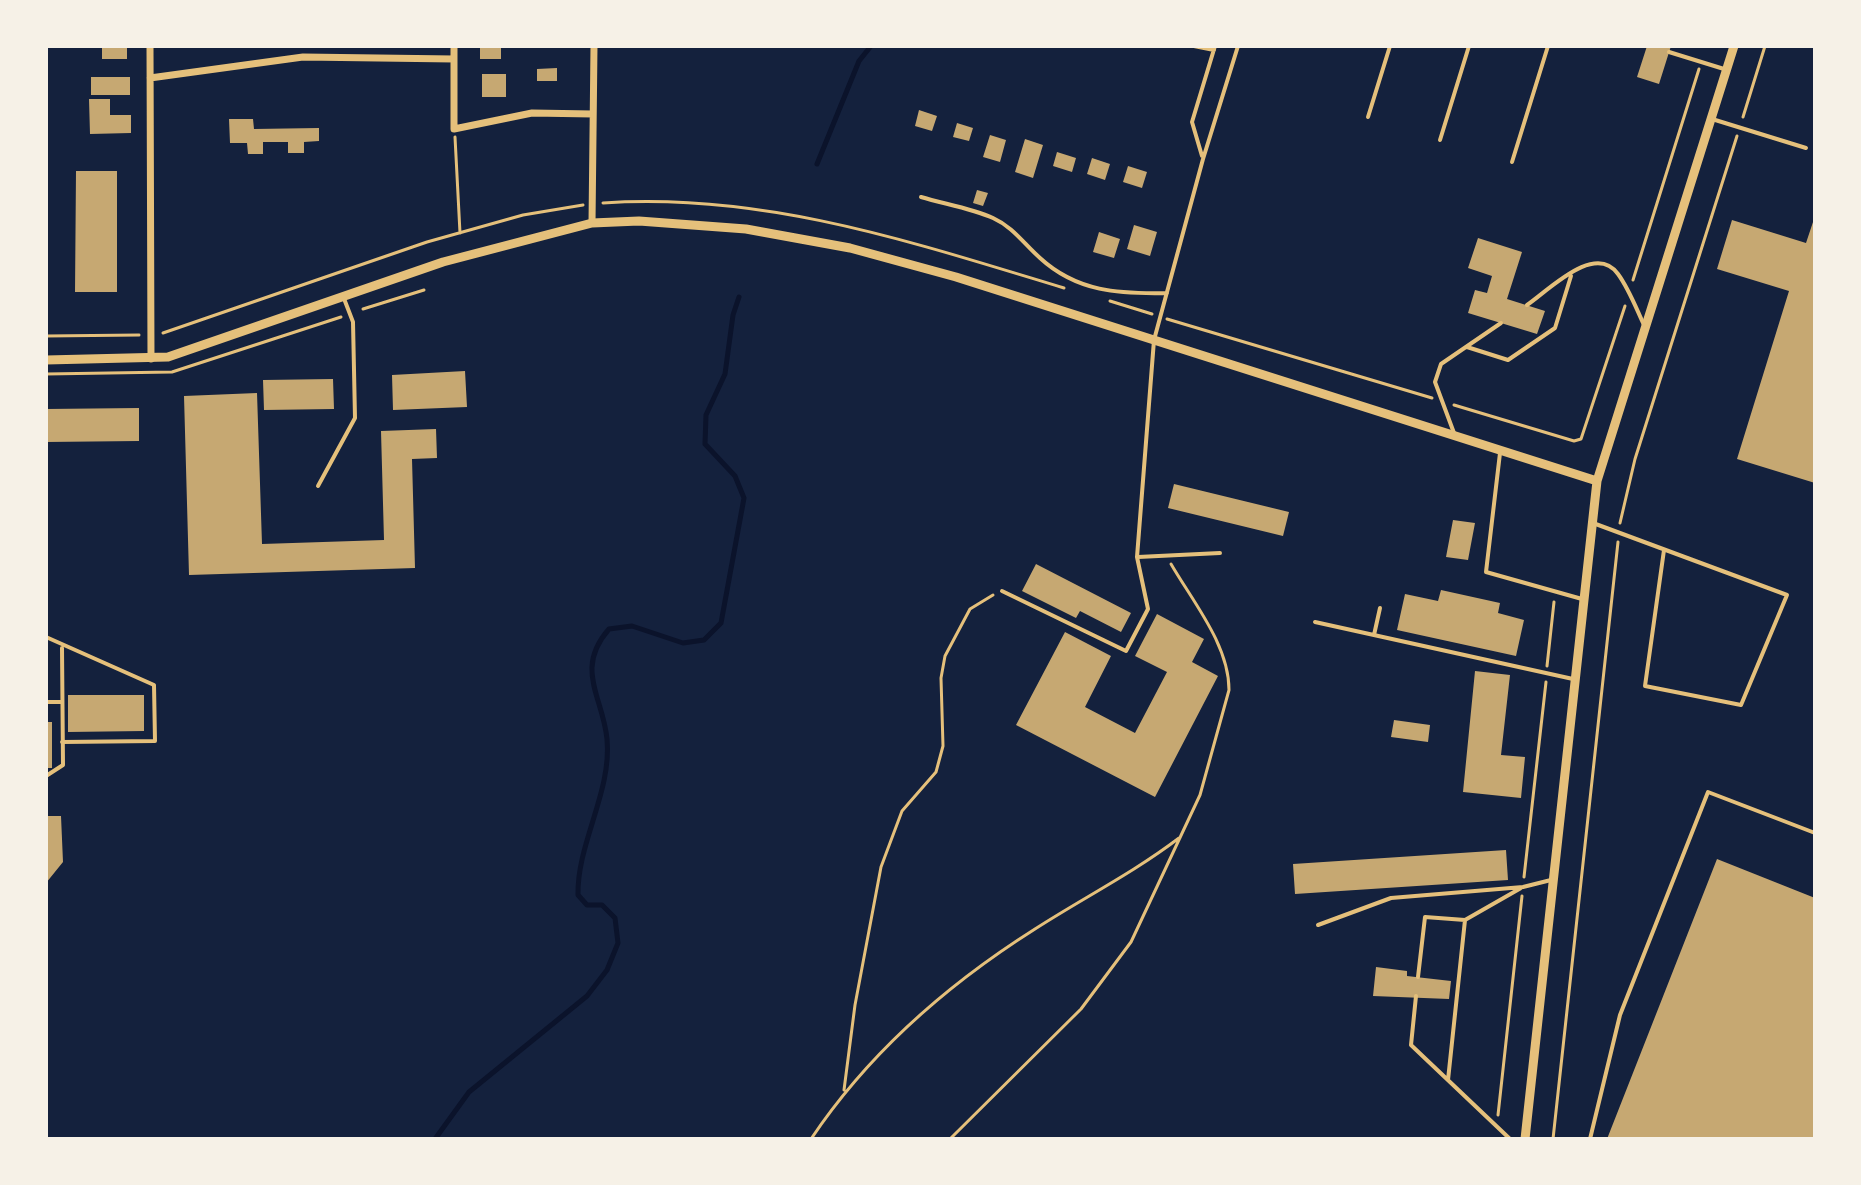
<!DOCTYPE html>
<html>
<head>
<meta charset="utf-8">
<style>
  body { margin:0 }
  #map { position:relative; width:1861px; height:1185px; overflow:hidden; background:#14213d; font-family:"Open Sans",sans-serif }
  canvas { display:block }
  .frame { position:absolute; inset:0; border:48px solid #f6f1e7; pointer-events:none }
</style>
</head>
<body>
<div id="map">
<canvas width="1861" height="1185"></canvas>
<div class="frame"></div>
</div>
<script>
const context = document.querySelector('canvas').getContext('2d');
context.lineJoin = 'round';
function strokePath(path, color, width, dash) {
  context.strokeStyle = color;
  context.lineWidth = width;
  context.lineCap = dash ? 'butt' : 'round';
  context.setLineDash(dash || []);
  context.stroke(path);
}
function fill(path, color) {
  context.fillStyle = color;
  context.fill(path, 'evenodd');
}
strokePath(new Path2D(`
  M817,164L859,61L871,46
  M435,1139L469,1092L587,996L607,970L618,943L615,918L602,905H587L578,895C577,843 612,792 607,739C603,697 574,669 609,629L632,626L683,643L704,640L721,623L744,498L735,476L705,444L706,415L725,374L733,315L739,297`), '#0b132b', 5);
fill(new Path2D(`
  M102,46H127V59H102Z
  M480,46H501V59H480Z
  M1647,46H1671L1659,84L1637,77Z
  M557,68V81H537V69Z
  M482,74H506V97H482Z
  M91,77H130V95H91Z
  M89,99H110V115H131V133L90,134Z
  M919,110L937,116L932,131L915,126Z
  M229,119H253L254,129L319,128V141L304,142V153H288V142H263V154H248L247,143H230Z
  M957,123L973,128L969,141L953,137Z
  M990,135L1006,140L1000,162L983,157Z
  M1025,139L1043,145L1033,178L1015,172Z
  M1057,152L1076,158L1072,172L1053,166Z
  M1092,158L1110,164L1105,180L1087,174Z
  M1128,166L1147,172L1142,188L1123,182Z
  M76,171H117V292H75Z
  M977,190L988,193L983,206L973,203Z
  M1815,216V483L1737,459L1789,291L1717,269L1732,220L1806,243Z
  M1134,225L1157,232L1150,256L1127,249Z
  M1099,232L1120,239L1114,258L1093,252Z
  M1478,238L1522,252L1507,299L1545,311L1537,334L1468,313L1475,290L1487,293L1492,276L1468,268Z
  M465,371L467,407L393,410L392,375Z
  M333,379L334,409L264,410L263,380Z
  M257,393L262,544L384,540L381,431L436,429L437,458L412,459L415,568L189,575L184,396Z
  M139,408V441L46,442V409Z
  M1174,484L1289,512L1283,536L1168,508Z
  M1453,520L1475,523L1468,560L1446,557Z
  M1036,564L1131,613L1121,632L1080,611L1076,618L1022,591Z
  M1441,590L1500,603L1498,613L1524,620L1516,656L1397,630L1405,594L1438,601Z
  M1157,614L1204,639L1192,662L1218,676L1155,797L1016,725L1065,632L1111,656L1085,707L1135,733L1167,672L1135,656Z
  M1475,671L1510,675L1501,755L1525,757L1521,798L1463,792Z
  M68,695H144V731L68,732Z
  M1394,720L1430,725L1428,742L1391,737Z
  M46,722H52V768H46Z
  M46,816H61L63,862L46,883Z
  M1506,850L1508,880L1295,894L1293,864Z
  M1717,859L1815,898V1139H1607Z
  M1376,967L1407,971V976L1451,981L1449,999L1373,996Z`), '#c6a872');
strokePath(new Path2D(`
  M1743,117L1765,46
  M455,137L460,233
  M603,203C763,192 912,242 1064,288
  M1633,280L1699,69
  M1110,301L1152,314
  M363,309L424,290
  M1167,319L1432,398
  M163,333L427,242L523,215L583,205
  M46,336L139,335
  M46,374L172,372L341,317
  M1454,405L1574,441L1581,439L1625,306
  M1620,523L1635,459L1737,136
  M1547,666L1554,602
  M1524,877L1546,682
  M844,1090L855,1005L881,867L902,811L936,772L943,746L941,678L945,656L970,609L993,595
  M1498,1115L1522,896
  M811,1139C868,1054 948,984 1035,929C1083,898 1133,873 1179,838
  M950,1139L1081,1009L1131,942L1200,795L1229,690C1229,645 1193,602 1171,564
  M1553,1139L1618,542`), '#e5c07b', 3);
strokePath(new Path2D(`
  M1194,46L1214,50
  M1669,52L1724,69
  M1368,117L1390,46
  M1712,119L1806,148
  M1440,140L1469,46
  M1202,156L1192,122L1215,46
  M1512,162L1548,46
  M921,197C944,204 971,208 993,218C1013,227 1024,244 1040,258C1077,292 1119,294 1167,293
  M1527,305C1549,290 1595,242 1618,274C1629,289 1636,308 1644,325
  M1467,347L1508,360L1555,328L1571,276
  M1454,433L1435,382L1441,364L1501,323
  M1500,453L1486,572L1582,599
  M318,486L355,418L353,322L343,296
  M1593,523L1787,595L1741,705L1645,686L1664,550
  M1138,557L1220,553
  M1002,591L1126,651L1148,609L1137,557L1154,340L1203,159L1238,46
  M1315,622L1573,679
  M1374,635L1380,608
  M46,637L154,685L155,741L62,742
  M46,702H62
  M46,776L63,765L62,648
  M1318,925L1391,898L1523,887L1551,880
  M1418,977L1425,917L1465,920L1521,888
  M1416,996L1411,1045L1510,1139
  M1448,1080L1465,920
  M1590,1139L1620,1015L1708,792L1815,833`), '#e5c07b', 4);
strokePath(new Path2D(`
  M150,46L151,359
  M454,46V129L532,113L593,114
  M150,78L303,57L454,59
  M592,223L594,46`), '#e5c07b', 7);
strokePath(new Path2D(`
  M46,360L168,357L443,262L592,223L639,221L746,229L850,248L956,277L1597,481
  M1525,1139L1597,481L1734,46`), '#e5c07b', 9);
</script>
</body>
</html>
